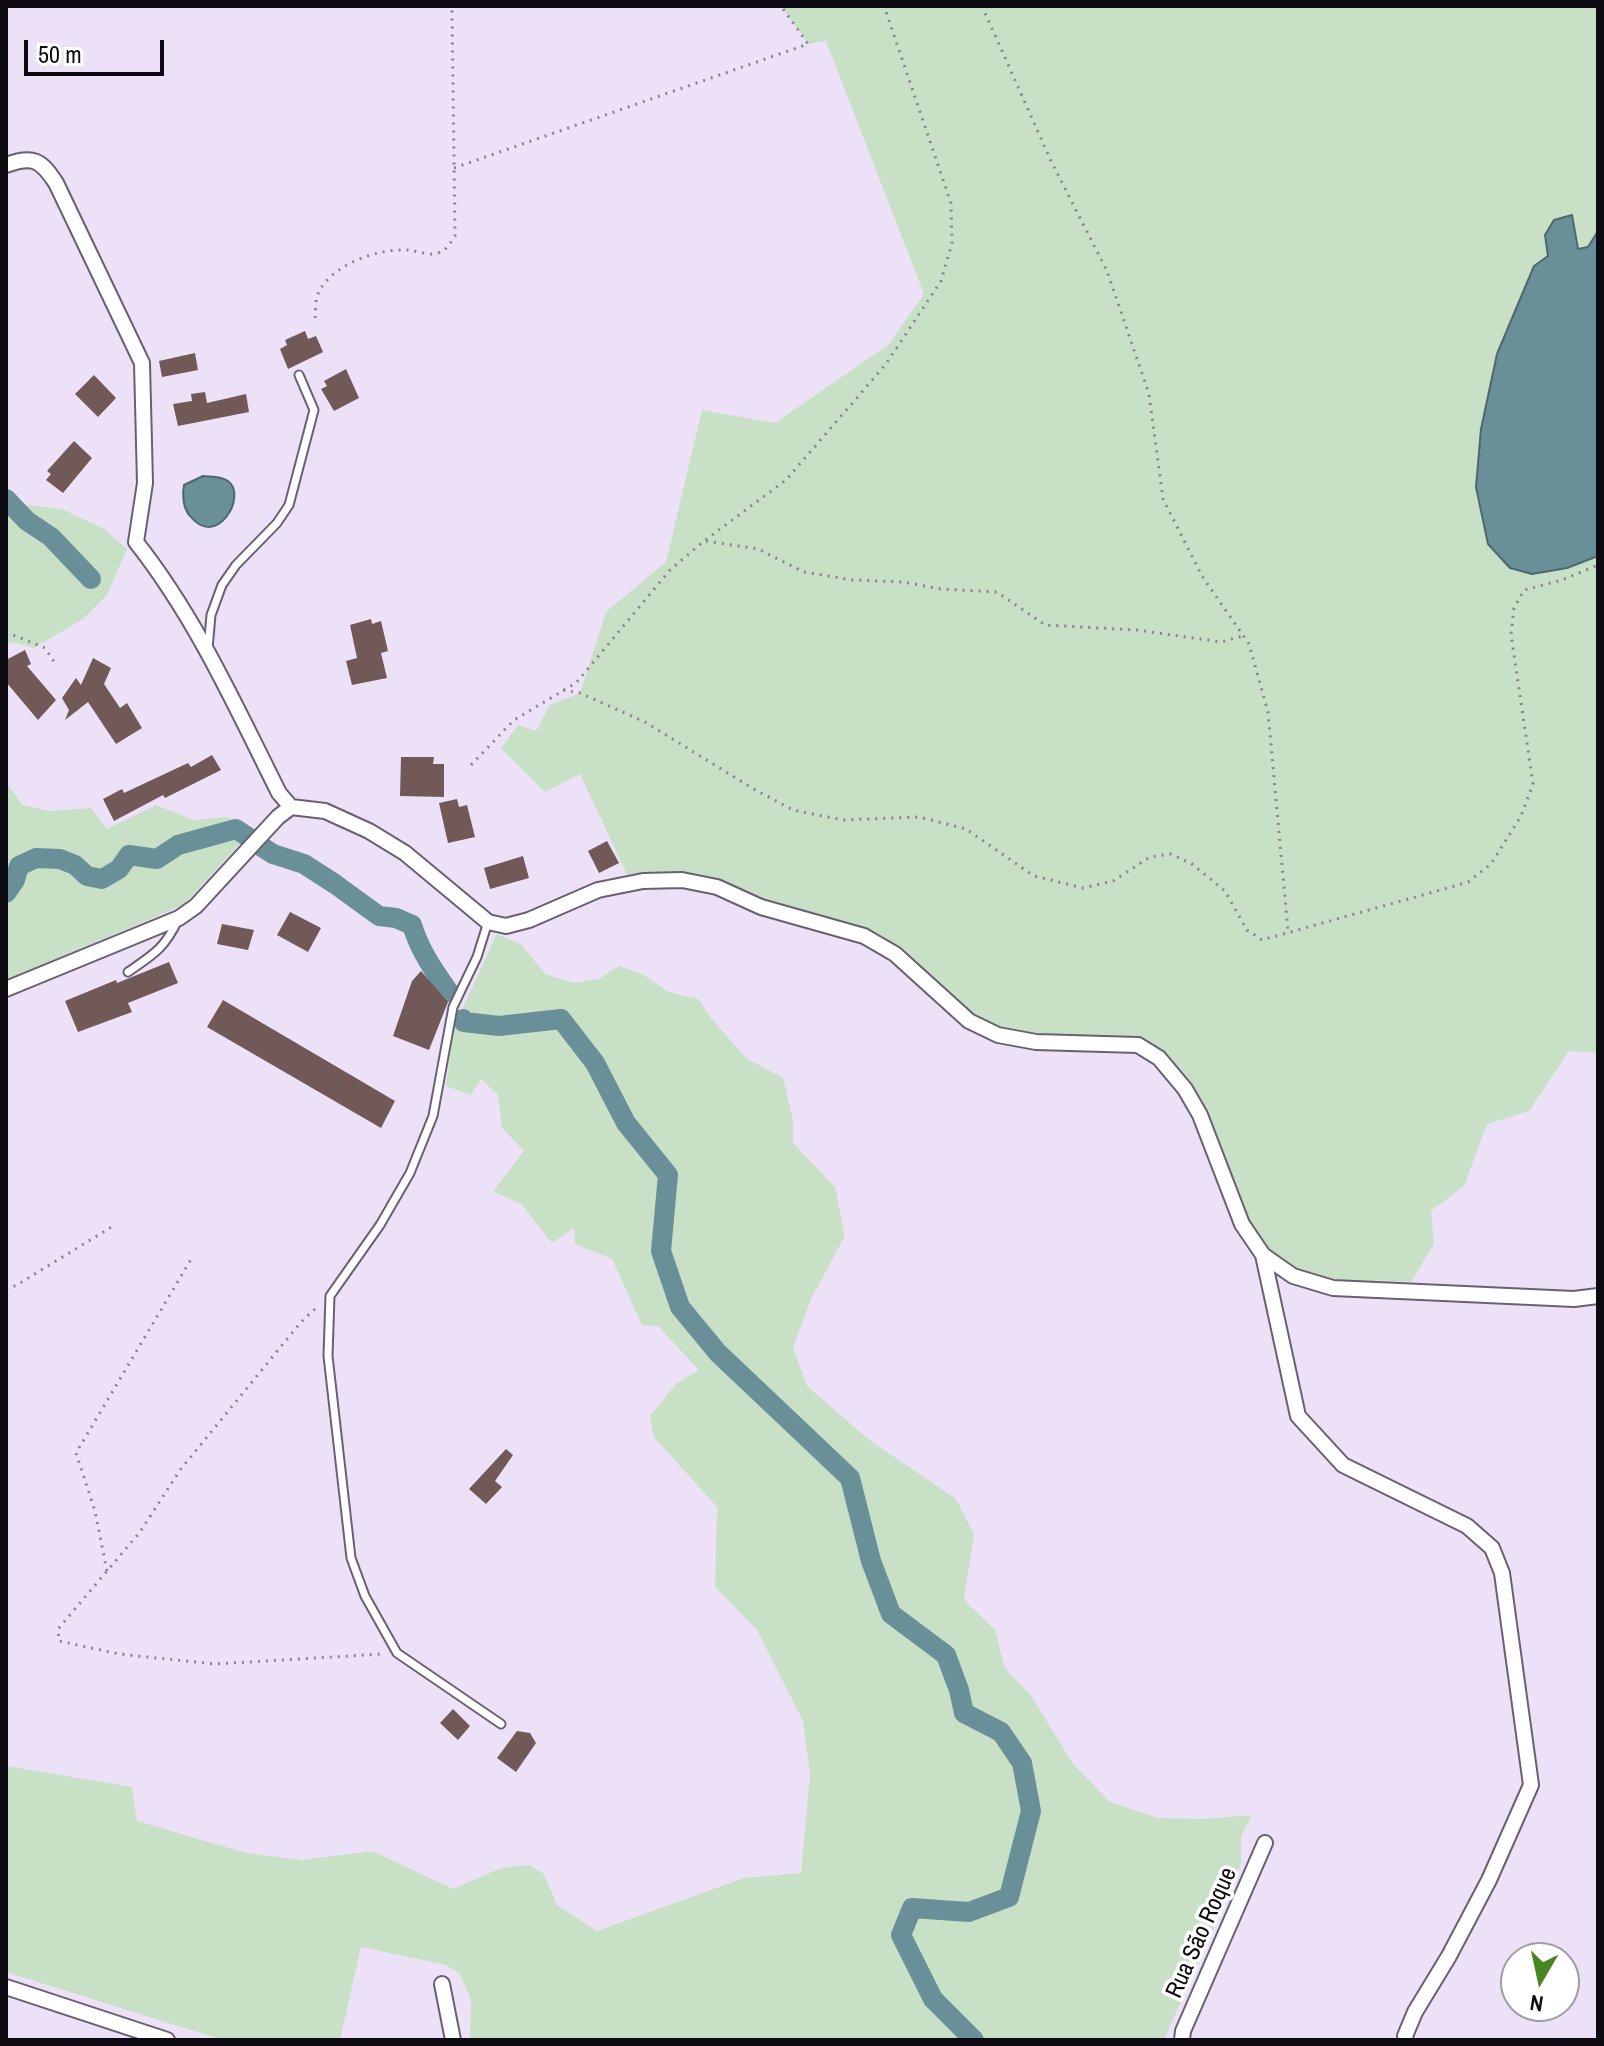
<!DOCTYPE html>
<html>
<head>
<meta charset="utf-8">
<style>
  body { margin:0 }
  #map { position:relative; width:1604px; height:2046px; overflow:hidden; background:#ede1f7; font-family:"Archivo Narrow",sans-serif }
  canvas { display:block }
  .frame { position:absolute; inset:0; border:8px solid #0e0a11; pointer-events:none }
  .north { position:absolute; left:1500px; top:1942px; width:80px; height:80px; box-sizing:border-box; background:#fff; border:2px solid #9f9da0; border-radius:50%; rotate:189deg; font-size:22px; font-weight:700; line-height:32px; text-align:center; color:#0e0a11 }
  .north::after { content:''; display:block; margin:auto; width:28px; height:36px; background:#498523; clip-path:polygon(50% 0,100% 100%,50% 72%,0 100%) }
  .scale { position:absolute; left:24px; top:40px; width:140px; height:36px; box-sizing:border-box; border:4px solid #0e0a11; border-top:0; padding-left:10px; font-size:24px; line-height:28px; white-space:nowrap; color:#0e0a11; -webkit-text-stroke:6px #fff; paint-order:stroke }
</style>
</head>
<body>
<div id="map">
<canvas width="1604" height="2046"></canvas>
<div class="frame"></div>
<div class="north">N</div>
<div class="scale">50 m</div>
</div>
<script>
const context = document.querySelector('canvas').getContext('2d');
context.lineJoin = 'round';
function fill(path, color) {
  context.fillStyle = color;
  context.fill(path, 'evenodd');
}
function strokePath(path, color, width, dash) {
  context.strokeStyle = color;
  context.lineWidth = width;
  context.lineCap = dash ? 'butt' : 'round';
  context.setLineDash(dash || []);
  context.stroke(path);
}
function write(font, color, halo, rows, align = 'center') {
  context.font = font + ' "Archivo Narrow",sans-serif';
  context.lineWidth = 7;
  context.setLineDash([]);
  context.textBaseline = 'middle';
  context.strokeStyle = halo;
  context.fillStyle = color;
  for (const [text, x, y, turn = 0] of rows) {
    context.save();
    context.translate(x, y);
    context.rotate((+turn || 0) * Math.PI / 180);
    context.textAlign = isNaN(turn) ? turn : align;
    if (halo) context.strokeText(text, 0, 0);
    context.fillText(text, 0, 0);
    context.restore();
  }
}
fill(new Path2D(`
  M781,6H1598V231L1588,248L1578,249L1571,215L1548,256L1510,568L1532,574L1567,568L1598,556V1053L1569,1051L1529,1111L1487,1124L1464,1186L1431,1211L1434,1244L1411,1282L1375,1280V1290L1333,1288L1263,1255L1200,1115L1138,1045L998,1035L895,954L717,887L631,883L580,774L545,792L501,748L518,725L536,731L550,705L580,693L606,612L666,562L702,410L775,423L888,345L924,294L826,41L808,44Z
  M6,499L11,503L62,509L104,529L127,549L107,595L83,619L34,648L12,642L6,644Z
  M6,782L22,805L50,811L91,808L107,829L156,805L194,820L229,817L251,832L183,905L6,980Z
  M497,934L522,945L545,974L574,983L599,979L619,966L642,974L669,992L698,999L711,1018L746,1058L783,1078L793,1120V1143L835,1187L845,1236L811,1299L793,1347L807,1386L868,1439L956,1499L974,1534L964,1600L995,1630L1005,1668L1032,1697L1073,1764L1110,1802L1158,1818L1205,1819L1252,1815L1241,1836V1864L1164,2040H470L471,1999L460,1974L446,1965L361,1947L340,2040H223L6,1972V1766L132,1787L137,1821L246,1853L302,1860L372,1851L453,1889L501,1868L529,1865L544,1874L557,1905L597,1931L744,1878L801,1873L810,1774L803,1721L757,1630L715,1587L717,1507L654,1437L650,1416L676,1384L699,1370L658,1326L642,1325L612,1259L575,1244L574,1228L552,1243L522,1205L493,1191L524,1151L502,1128L498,1095L481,1079L471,1095L446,1086L454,1027Z`), '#c8e0c5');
const water = new Path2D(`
  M1572,215L1578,249L1588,247L1598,231V556L1567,568L1532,574L1510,568L1488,544L1476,487L1481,429L1497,354L1534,266L1548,256L1545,235L1554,220Z
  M203,476C211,477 221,476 228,481C248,495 217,550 190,516C183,508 182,495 184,485Z`);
fill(water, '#699099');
strokePath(water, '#4e6870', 2);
strokePath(new Path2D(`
  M6,499L27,521L51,537L91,579
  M259,845L273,854L304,864L335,884L379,916L396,918L412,925C420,951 434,971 449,992
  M6,893L15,880L19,866L36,858L60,859L75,865L87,876L102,879L119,869L129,855L157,859L178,845L236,829L251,839
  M463,1019L464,1022L499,1026L561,1019L595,1063L626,1123L668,1175L661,1251L680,1307L718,1353L850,1478L871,1561L891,1614L946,1655L959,1690L964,1713L1001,1732L1022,1763L1031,1811L1009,1897L969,1912L912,1908L901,1935L933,1999L974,2040`), '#699099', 20);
fill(new Path2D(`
  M305,331L308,339L316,336L323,352L288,369L280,349L287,345L285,340Z
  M195,353L198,370L162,377L159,361Z
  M346,369L359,398L334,411L321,389L327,386L324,381Z
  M94,375L116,398L98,417L75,394Z
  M205,392L207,403L246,394L249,412L178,426L173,404L192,401L191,394Z
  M74,441L92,458L63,493L46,480L51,474L47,471Z
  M371,619L372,624L381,621L388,651L381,653L387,678L352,685L346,661L357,658L350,625Z
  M25,650L31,664L27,666L56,700L38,720L6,682V660Z
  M93,658L111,668L104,684L120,708L127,703L142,728L116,744L88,702L65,720L69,710L62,698L76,678L81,685Z
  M212,755L221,770L165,798L163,795L114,821L103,799L122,789L124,793L188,763L191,767Z
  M401,757H434L433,764H444V797L400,796Z
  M457,799L459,807L467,805L475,837L448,843L439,803Z
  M607,841L619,863L599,873L588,851Z
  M523,856L529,878L490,889L484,868Z
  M290,912L321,928L308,952L277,935Z
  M222,924L254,930L248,950L217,944Z
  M169,962L178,983L128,1003L132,1012L78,1032L65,1001L116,980L117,983Z
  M421,971L448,1002L429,1050L393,1036L412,981Z
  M223,1000L395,1101L381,1128L207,1027Z
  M506,1449L513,1455L495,1481L502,1487L486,1504L469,1489Z
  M453,1709L470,1726L458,1740L440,1723Z
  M517,1731L530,1733L536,1743L516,1772L497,1758Z`), '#715957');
const lane = new Path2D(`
  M208,649L211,615L222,585L236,565L277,523L289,505L314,410L299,375
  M488,922L477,957L453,1007L433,1116L410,1173L380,1225L330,1296L328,1356L351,1558L365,1596L397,1653L501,1724
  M128,972C154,954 164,949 178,920`);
const street = new Path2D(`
  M6,165C33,155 41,160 56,183L142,363L145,483L136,542C196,618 236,707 279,793L291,807
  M6,989L179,918L196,906L278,817L291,807L325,811L369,831L405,853L488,922L506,926L529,920L598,890L643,881L682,880L717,887L761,907L864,936L895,954L969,1021L998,1035L1036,1042L1138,1045L1159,1058L1185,1089L1200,1115L1242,1224L1263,1255L1293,1276L1333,1288L1574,1299L1598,1296
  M1263,1255L1298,1416L1343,1465L1467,1526L1492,1548L1502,1573L1531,1785L1489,1880L1449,1956L1415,2012L1405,2036L1406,2040
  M442,1984L453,2040
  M6,1987L167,2040
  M1182,2040L1183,2031L1265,1843`);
strokePath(lane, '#6a6072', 11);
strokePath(street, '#6a6072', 18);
strokePath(new Path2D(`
  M982,6L1051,161L1107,271L1149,394L1163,499L1202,576L1249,644L1268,712L1288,931
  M454,168L808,44L781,6
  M315,318C316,311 315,301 318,294C330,265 378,248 408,250C418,251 429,256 438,253C447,250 450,243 455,236L452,6
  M706,541L758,549L804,572L852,580L903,582L941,589L997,592L1045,625L1137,630L1221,642L1243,636
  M6,632L45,648L57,666
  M563,690L580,693L645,722L752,788L793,810L843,820L919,817L966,829L1034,876L1083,888L1113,881L1150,857L1171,854L1192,864L1225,891L1247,930L1262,940L1451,887L1468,882L1491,864L1521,816L1533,784L1511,634L1514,608L1524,590L1562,580L1598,565
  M471,765L514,720L576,683L670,570L704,541L786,480L886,364L941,281L952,243L951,203L884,6
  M6,1289L17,1285L113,1226
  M315,1309L301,1322L180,1470L140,1532L58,1629L59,1641L119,1654L215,1664L382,1654
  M107,1571L95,1511L76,1453L193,1256`), '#8a8291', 3, [2, 6]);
strokePath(lane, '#fff', 7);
strokePath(street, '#fff', 14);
write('24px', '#0e0a11', '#fff', [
  ["Rua São Roque",1202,1933,-66]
]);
</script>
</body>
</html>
